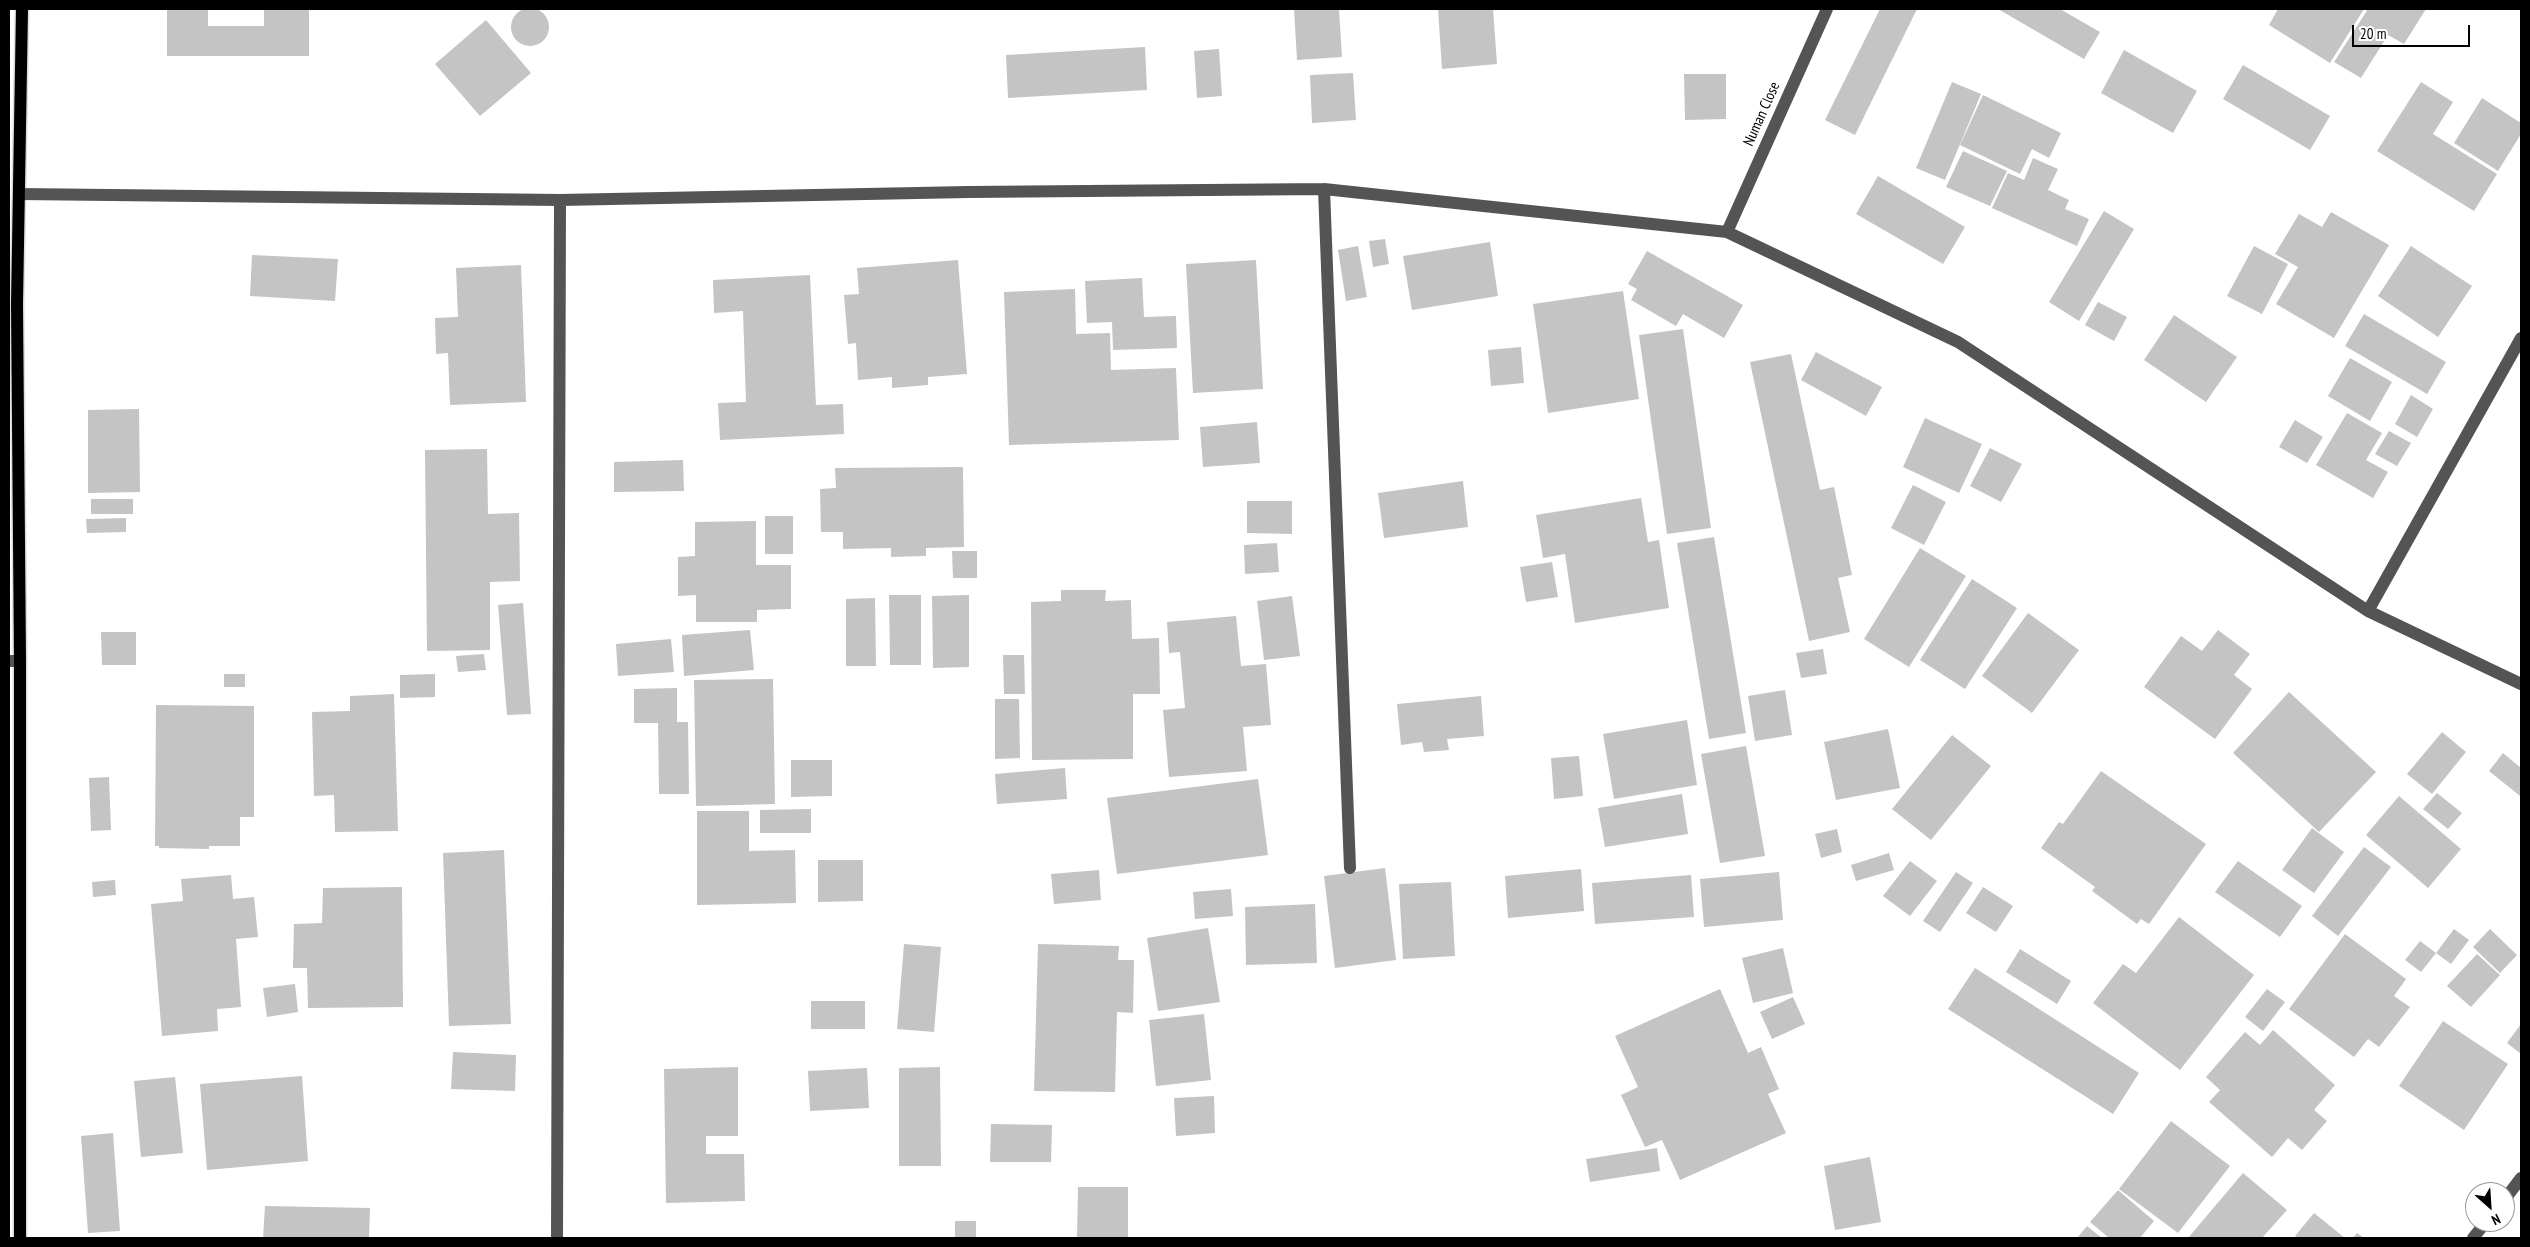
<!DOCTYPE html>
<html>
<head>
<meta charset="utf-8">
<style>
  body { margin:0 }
  #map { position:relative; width:2530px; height:1247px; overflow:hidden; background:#fff; font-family:"PT Sans Narrow",sans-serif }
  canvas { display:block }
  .frame { position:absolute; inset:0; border:10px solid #000; pointer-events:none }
  .north { position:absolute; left:2465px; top:1182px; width:50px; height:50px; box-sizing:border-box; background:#fff; border:1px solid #999; border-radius:50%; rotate:154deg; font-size:14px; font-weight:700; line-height:20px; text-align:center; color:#000 }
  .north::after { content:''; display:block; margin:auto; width:18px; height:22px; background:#000; clip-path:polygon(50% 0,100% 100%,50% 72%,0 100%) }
  .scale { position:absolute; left:2352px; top:25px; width:118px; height:22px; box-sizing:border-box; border:2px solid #000; border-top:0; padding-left:6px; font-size:15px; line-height:18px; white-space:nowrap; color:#000; -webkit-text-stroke:4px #fff; paint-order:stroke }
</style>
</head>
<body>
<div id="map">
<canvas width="2530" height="1247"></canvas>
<div class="frame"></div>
<div class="north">N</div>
<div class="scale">20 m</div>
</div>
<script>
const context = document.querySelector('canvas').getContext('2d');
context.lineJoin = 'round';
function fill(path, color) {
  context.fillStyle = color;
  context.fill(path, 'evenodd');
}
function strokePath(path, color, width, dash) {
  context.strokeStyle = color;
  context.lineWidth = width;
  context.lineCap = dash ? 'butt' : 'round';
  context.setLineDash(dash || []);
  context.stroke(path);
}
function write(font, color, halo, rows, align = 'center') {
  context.font = font + ' "PT Sans Narrow",sans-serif';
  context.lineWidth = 5;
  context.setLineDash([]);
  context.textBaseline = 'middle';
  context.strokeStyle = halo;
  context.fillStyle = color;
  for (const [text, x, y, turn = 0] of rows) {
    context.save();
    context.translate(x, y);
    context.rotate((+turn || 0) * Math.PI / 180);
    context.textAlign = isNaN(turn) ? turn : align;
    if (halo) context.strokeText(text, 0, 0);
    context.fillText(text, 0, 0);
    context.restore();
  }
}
fill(new Path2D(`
  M511 27a19 19 0 1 1 38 0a19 19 0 1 1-38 0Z
  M167,9H208V26H264V9H309V56H167Z
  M1294,9H1339L1342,57L1297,60Z
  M1438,9H1493L1497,64L1442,69Z
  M1880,9H1917L1855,135L1825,120Z
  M1998,9H2060L2100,32L2084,59Z
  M2278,9H2364L2330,63L2269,25Z
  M2368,9H2426L2404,44L2388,35L2361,78L2334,62Z
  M486,20L531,73L480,116L435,64Z
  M1145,47L1147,90L1008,98L1006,55Z
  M1219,49L1222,96L1197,98L1194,51Z
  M2124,50L2197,91L2173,133L2101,93Z
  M2243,65L2330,116L2310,150L2223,99Z
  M1353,73L1356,120L1312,123L1310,75Z
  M1684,74H1726V119L1685,120Z
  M1952,82L1981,94L1945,180L1916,168Z
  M2421,82L2453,102L2433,134L2497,174L2474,211L2377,151Z
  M1983,95L2061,133L2049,158L2032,149L2020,174L1960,145Z
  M2482,98L2521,123V134L2498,171L2454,143Z
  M1963,151L2007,171L1990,206L1946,187Z
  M2033,158L2058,169L2048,190L2069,200L2065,209L2089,219L2077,246L1992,208L2008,173L2024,180Z
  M1878,176L1965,227L1943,264L1856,214Z
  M2104,211L2134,229L2079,321L2049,302Z
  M2331,212L2389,245L2334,338L2276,304L2298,267L2275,254L2299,214L2322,227Z
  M1385,239L1389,264L1373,267L1369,241Z
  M1490,242L1498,296L1412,310L1403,256Z
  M1358,246L1367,297L1346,301L1338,250Z
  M2254,246L2288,264L2262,314L2227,296Z
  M2411,246L2472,286L2438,337L2378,296Z
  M1647,251L1743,305L1724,338L1683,314L1676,326L1631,300L1637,289L1628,284Z
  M252,255L338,259L335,301L250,296Z
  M958,260L967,374L928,377V385L892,388V377L858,380L856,343L848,344L844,295L859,294L857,268Z
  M1256,260L1263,389L1193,393L1186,264Z
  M521,265L526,402L450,405L448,353L436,354L435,318L458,317L456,268Z
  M810,275L816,405L843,404L844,434L720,440L718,403L746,402L743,311L714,313L713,280Z
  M1142,278L1144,317L1176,316L1177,348L1113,350L1112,322L1087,323L1085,281Z
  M1075,289L1076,334L1110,333L1111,370L1176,368L1179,440L1009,445L1004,292Z
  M1623,291L1639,399L1548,413L1533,304Z
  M2098,302L2127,317L2114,341L2085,325Z
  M2364,314L2446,362L2427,394L2345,346Z
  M2174,315L2237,357L2206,402L2144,360Z
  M1683,329L1711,528L1667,534L1639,335Z
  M1521,347L1524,383L1491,386L1488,350Z
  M1816,352L1882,387L1866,416L1801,380Z
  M1791,354L1820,490L1834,487L1852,575L1838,578L1850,632L1809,641L1750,362Z
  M2350,358L2392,382L2370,421L2328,396Z
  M2411,395L2433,409L2417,437L2395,424Z
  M139,409L140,492L88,493V410Z
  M2347,413L2382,433L2366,460L2388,472L2373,498L2316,465Z
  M1925,418L1982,444L1959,493L1903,467Z
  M2295,420L2323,437L2307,463L2279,447Z
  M1257,422L1260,463L1203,467L1200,427Z
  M2389,431L2411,443L2397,466L2375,454Z
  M1990,448L2022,464L2001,502L1970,486Z
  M487,449L488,514L519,513L520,581L490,582V650L427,651L425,450Z
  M683,460L684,491L614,492V462Z
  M963,467L964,547L926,548V556L891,557V548L843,549V532H821L820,489L836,488L835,468Z
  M1463,481L1468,527L1384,538L1378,493Z
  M1913,485L1946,502L1924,545L1891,528Z
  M1641,498L1648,542L1659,540L1669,608L1575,623L1565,554L1543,558L1536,515Z
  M91,499H133V514H91Z
  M1247,501H1292V534L1247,533Z
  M765,516H793V554H765Z
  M126,518V532L87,533L86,519Z
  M756,521V565H791V609L757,610V622H696V595L678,596V557L695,556V522Z
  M1714,537L1746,733L1709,739L1677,543Z
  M1277,543L1279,572L1245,574L1244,545Z
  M1920,548L1966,576L1909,667L1864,639Z
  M952,551H977V578H953Z
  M1552,562L1558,597L1526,602L1520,567Z
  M1972,579L2017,608L1965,689L1920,660Z
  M1061,590H1106L1105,601L1131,600L1132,639L1159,638L1160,694H1133V759L1032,760L1031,602L1061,601Z
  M889,595H921V665H890Z
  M969,595V667L933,668L932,596Z
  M1292,596L1300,656L1264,660L1257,601Z
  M875,598L876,666H846V599Z
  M523,603L531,714L507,715L498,605Z
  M2028,613L2079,650L2032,713L1982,676Z
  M1236,616L1241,666L1266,664L1271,725L1243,727L1247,771L1169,777L1163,710L1185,708L1180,652L1169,653L1167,622Z
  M750,630L754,670L684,676L682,635Z
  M2218,630L2250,654L2234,675L2252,689L2215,739L2144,687L2181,636L2202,651Z
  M101,632H136V665H102Z
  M671,639L674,672L618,676L616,644Z
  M1823,649L1827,674L1801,678L1796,653Z
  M484,654L486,670L458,672L456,656Z
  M1003,655H1024L1025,694H1004Z
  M224,674H245V687H224Z
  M435,674V697L400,698V675Z
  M773,679L775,804L696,806L694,680Z
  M677,688V722H688L689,794H659L658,723H634V689Z
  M1785,690L1792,735L1755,741L1748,696Z
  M2289,692L2376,772L2319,832L2233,753Z
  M394,694L398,831L335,832L334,795L314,796L312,712L350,711V696Z
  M1481,696L1484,736L1447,739L1449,750L1424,752L1422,742L1401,745L1397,704Z
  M995,699H1019L1020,758L995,759Z
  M156,705L254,706V817H240V846H209V849L159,848V846H155Z
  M1687,720L1697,785L1614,799L1603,734Z
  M1888,729L1900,788L1836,800L1824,742Z
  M2442,732L2466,752L2432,794L2407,774Z
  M1952,735L1991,766L1931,840L1892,809Z
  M1746,746L1765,856L1720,863L1701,754Z
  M2503,753L2521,768L2520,796L2489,771Z
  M1579,756L1583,796L1554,799L1551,758Z
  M791,760H832V796L791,797Z
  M1065,768L1067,799L997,804L995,774Z
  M2101,771L2206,844L2149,924L2141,919L2137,924L2092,891L2095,887L2041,848L2059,822L2063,824Z
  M109,777L111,830L91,831L89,778Z
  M1258,779L1268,855L1117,874L1107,798Z
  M2437,793L2462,813L2448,829L2423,809Z
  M1682,794L1688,834L1605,847L1598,808Z
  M2399,796L2461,849L2428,888L2366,835Z
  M811,809V833H760V810Z
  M697,811H749V851L795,850L796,903L697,905Z
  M2312,828L2344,852L2314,893L2282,870Z
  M1837,829L1842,852L1821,858L1815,834Z
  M2364,847L2391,867L2338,936L2312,916Z
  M504,850L511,1024L449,1026L443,853Z
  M1889,853L1894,870L1856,881L1851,865Z
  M818,860H863V901L818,902Z
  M1910,861L1937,881L1910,916L1883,896Z
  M2238,861L2302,906L2280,937L2215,892Z
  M1385,868L1396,960L1335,968L1324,876Z
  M1581,869L1584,911L1508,918L1505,876Z
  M1099,870L1101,900L1054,904L1051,874Z
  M1779,872L1783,920L1704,927L1700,879Z
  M1956,872L1973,883L1940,932L1923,921Z
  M231,875L233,899L254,897L258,937L236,939L241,1007L217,1009L218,1031L162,1036L151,904L183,901L181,879Z
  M1691,875L1694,917L1595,924L1592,883Z
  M115,880L116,895L93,897L92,882Z
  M1451,882L1455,956L1403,959L1399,884Z
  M402,887L403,1007L308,1008L307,968H293L294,924L322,923L323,888Z
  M1983,887L2013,906L1996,932L1966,913Z
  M1231,889L1233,916L1195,919L1193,892Z
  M1315,904L1317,963L1246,965L1245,907Z
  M2179,917L2254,975L2180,1070L2093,1003L2123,964L2136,973Z
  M1208,928L1220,1002L1158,1011L1147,938Z
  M2454,929L2469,940L2451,964L2436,953Z
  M2490,929L2517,955L2500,973L2473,947Z
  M2345,934L2406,979L2394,996L2410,1007L2379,1047L2368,1039L2354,1057L2289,1009Z
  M2420,941L2436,953L2421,972L2405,960Z
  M904,944L941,947L934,1032L897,1029Z
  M1038,944L1119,946L1118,960H1134L1133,1013L1117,1012L1115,1092L1034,1091Z
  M1783,948L1793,993L1753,1003L1742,958Z
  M2020,949L2071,981L2057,1004L2006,972Z
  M2477,954L2500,975L2471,1007L2447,986Z
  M1975,968L2139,1073L2113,1114L1948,1009Z
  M295,984L298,1012L267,1017L263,988Z
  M1720,989L1748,1053L1761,1047L1779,1089L1768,1094L1786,1133L1680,1180L1662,1140L1645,1147L1621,1095L1638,1087L1615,1036Z
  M2267,989L2285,1002L2263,1031L2245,1017Z
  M1793,997L1805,1024L1772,1039L1760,1012Z
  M811,1001H865V1029H811Z
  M1204,1014L1211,1080L1156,1086L1149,1020Z
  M2443,1021L2508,1064L2464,1130L2399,1086Z
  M2521,1024V1054L2507,1043Z
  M2273,1030L2335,1085L2314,1110L2327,1121L2302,1150L2288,1138L2272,1157L2209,1102L2220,1090L2206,1077L2245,1032L2260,1045Z
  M453,1052L516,1055L515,1091L451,1089Z
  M738,1067V1136H706V1154H744L745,1201L666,1203L664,1069Z
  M940,1067L941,1166H899V1068Z
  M867,1068L869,1108L810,1111L808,1071Z
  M302,1076L308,1161L207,1170L200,1084Z
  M175,1077L183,1153L141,1157L134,1081Z
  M1214,1096L1215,1133L1176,1136L1174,1098Z
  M2171,1121L2230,1166L2178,1233L2119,1189Z
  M991,1124L1052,1125L1051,1162H990Z
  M113,1133L120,1231L88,1233L81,1136Z
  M1657,1148L1660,1171L1590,1182L1586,1159Z
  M1870,1157L1881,1222L1835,1230L1824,1166Z
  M2243,1173L2287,1210L2262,1238H2188Z
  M1078,1187H1128V1238H1077Z
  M2118,1190L2154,1221L2140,1238H2109L2090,1222Z
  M265,1206L370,1208L369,1238H263Z
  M2314,1213L2345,1238H2298L2295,1236Z
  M955,1221H976V1238H955Z
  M2087,1226L2102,1238H2077Z
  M2357,1233L2364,1238H2353Z`), '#c4c4c4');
const major = new Path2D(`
  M20,1238V661L17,304L22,9`);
strokePath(major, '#dbdbdb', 15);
strokePath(new Path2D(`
  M1324,189L1350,868
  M19,194L560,200L968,192L1324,189L1727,232L1958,342L2368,611L2521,684
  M1727,232L1827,9
  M2368,611L2521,338
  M9,661H20
  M2505,1199L2521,1178
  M557,1238L560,200
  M2473,1238L2486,1222`), '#545454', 12);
strokePath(major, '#000', 12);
write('15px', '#000', '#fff', [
  ["Numan Close",1762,114,-66]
]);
</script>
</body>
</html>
